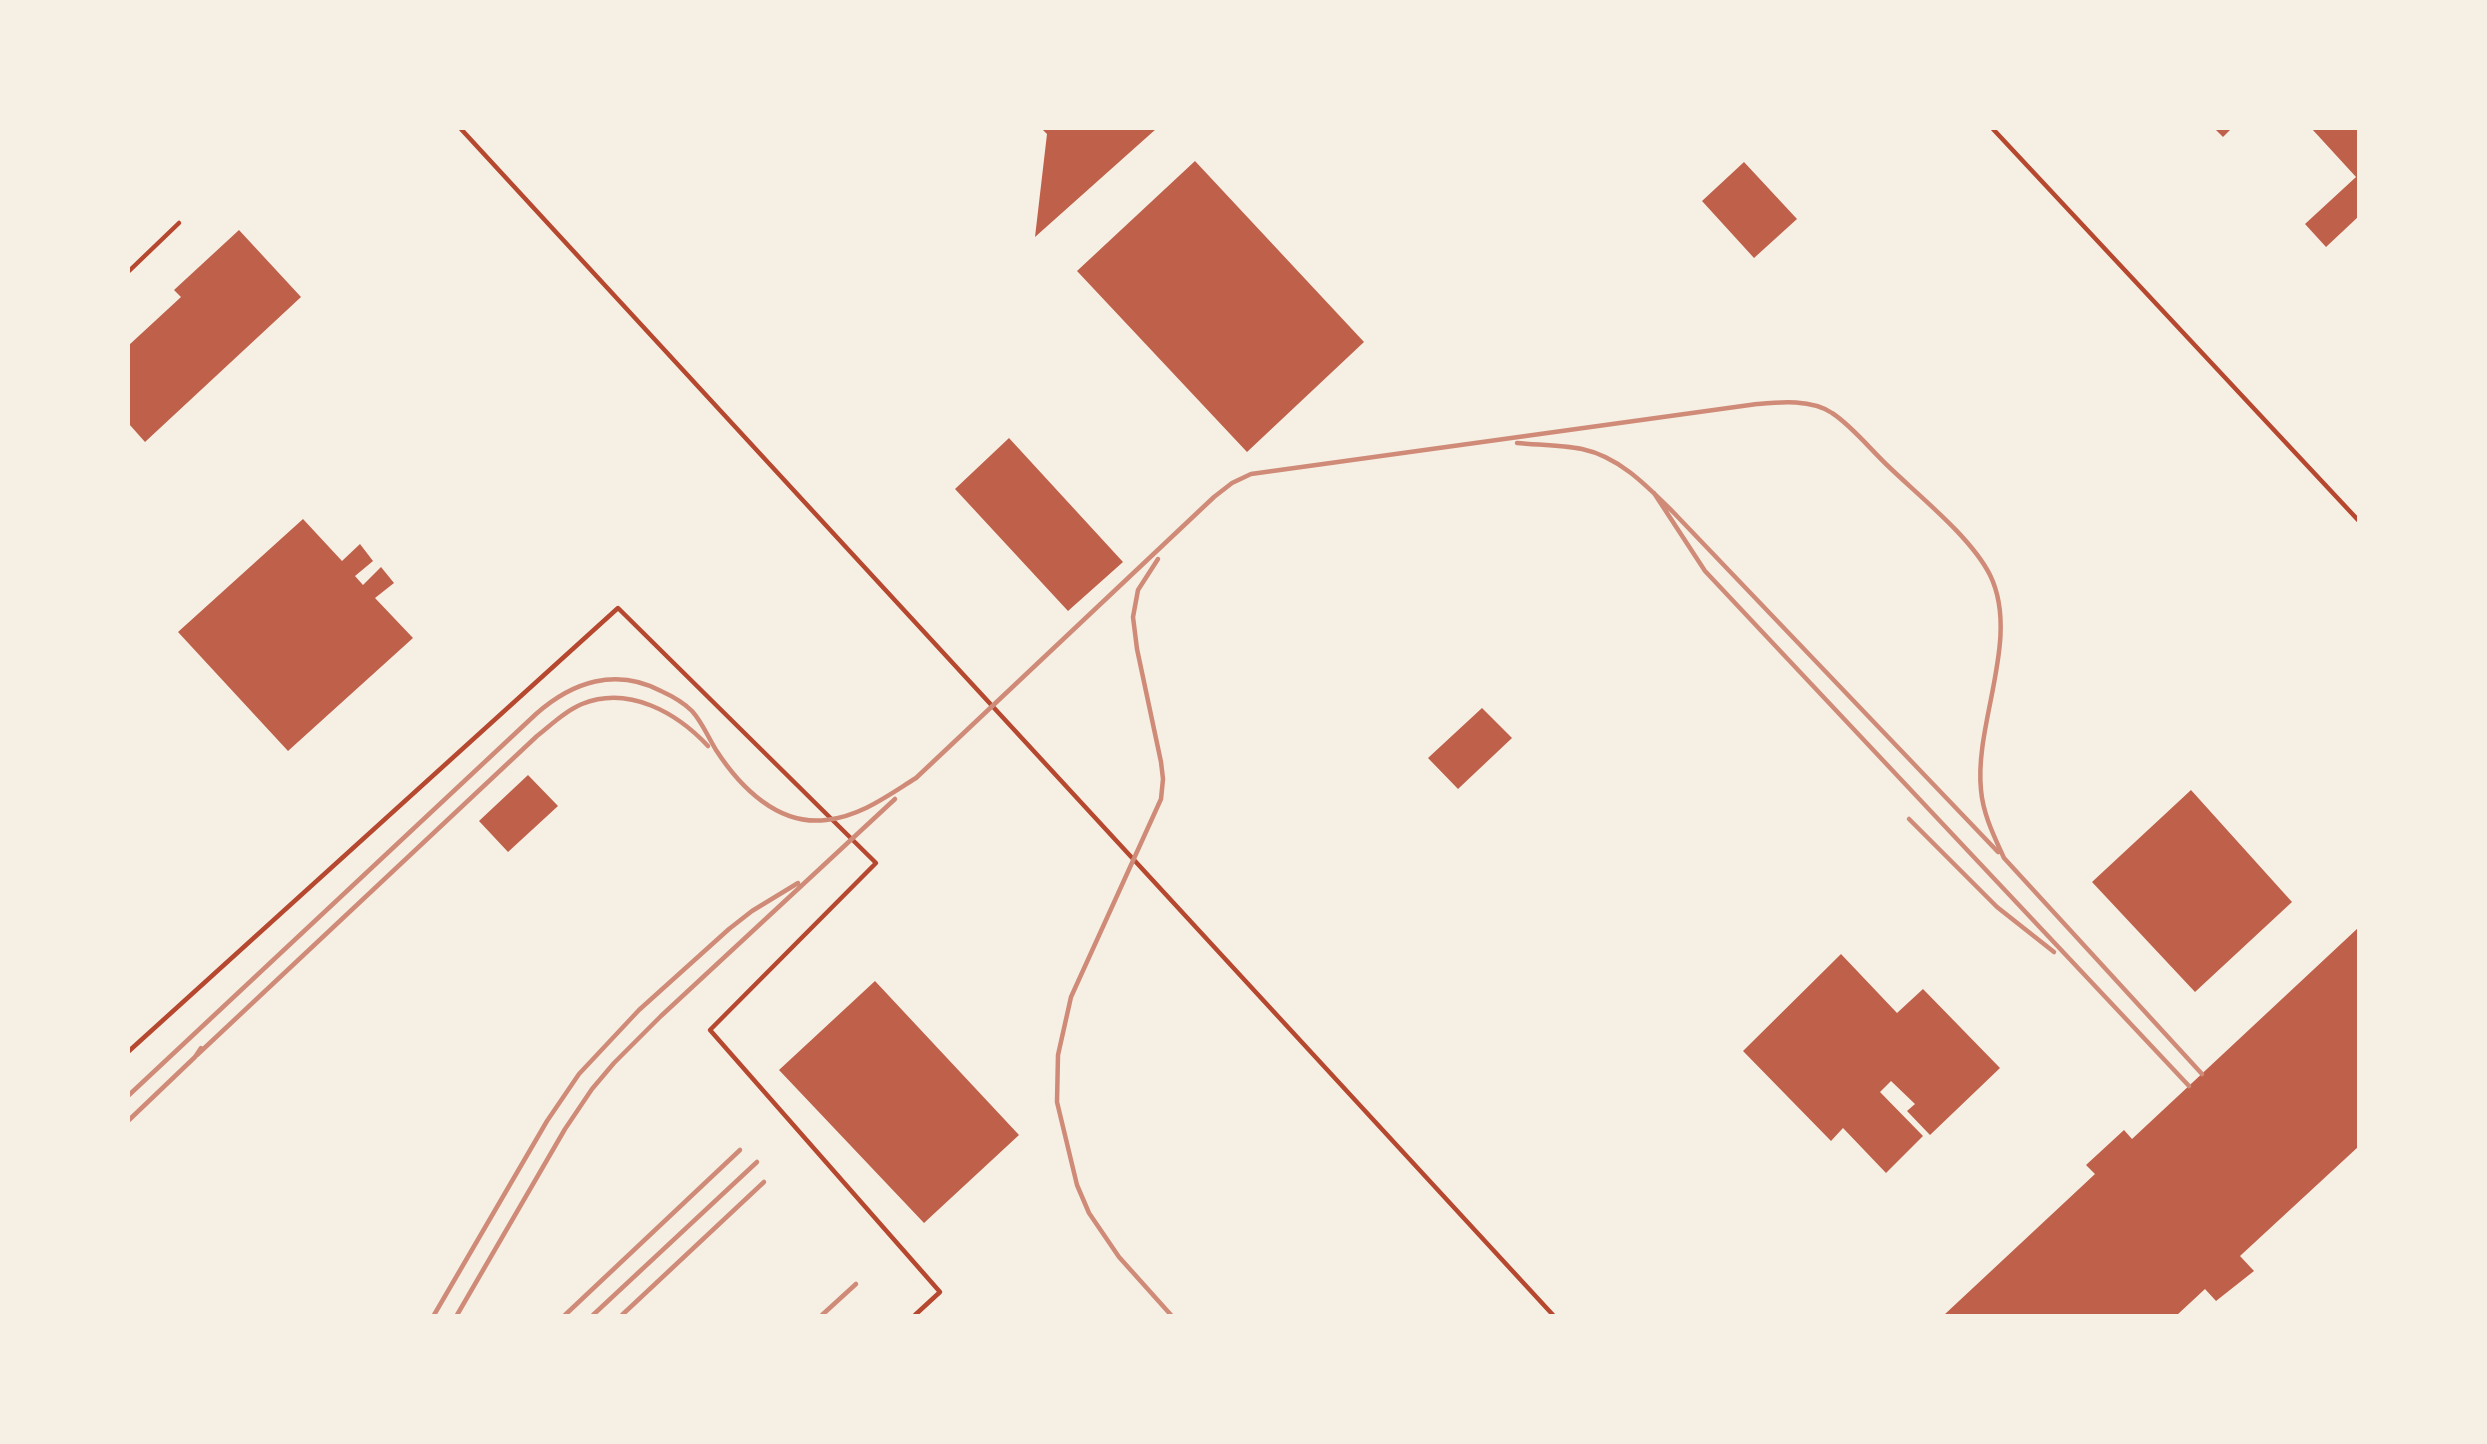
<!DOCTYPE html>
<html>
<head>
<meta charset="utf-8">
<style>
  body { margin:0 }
  #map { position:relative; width:2487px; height:1444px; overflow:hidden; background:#f6efe4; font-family:Manrope,sans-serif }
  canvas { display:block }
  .frame { position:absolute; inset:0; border:130px solid #f6efe4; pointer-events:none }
</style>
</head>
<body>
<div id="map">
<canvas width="2487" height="1444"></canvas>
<div class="frame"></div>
</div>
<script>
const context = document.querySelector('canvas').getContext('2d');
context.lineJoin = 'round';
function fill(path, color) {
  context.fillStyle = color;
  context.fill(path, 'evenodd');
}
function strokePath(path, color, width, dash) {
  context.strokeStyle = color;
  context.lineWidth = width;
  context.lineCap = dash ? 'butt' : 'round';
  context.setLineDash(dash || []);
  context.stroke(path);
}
fill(new Path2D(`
  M1042,129H1156L1035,237L1047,134Z
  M2215,129H2231L2223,137Z
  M2312,129H2358V217L2326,247L2305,224L2356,177Z
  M1195,161L1364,342L1247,452L1077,271Z
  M1744,162L1797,219L1754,258L1702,201Z
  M239,230L301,297L145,442L129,424V345L181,297L174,290Z
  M1009,438L1123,562L1068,611L955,489Z
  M303,519L342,561L360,544L373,561L355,576L363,585L381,567L394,583L375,598L413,638L288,751L178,632Z
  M1482,708L1512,738L1458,789L1428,758Z
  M528,775L558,806L508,852L479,821Z
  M2191,790L2292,902L2195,992L2092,882Z
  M2358,928V1147L2240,1256L2254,1271L2216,1301L2205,1289L2177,1315H1944L2095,1174L2086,1165L2124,1130L2132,1139Z
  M1841,954L1897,1013L1923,989L2000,1068L1930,1135L1907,1111L1915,1104L1891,1081L1880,1092L1923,1136L1886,1173L1843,1128L1831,1141L1743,1051Z
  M875,981L1019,1135L924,1223L779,1070Z`), '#bf614a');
strokePath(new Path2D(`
  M461,129L1553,1315
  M1993,129L2358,520
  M129,271L179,223
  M129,1051L618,608L876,863L710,1030L940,1292L915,1315`), '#b5482f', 4.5);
strokePath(new Path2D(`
  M1517,443C1538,445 1561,445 1582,449C1620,457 1648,487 1674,513L1998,852
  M1654,493L1705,571L2189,1086
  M1158,559L1138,590L1133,617L1137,649L1161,762L1163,779L1161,799L1071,997L1058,1055L1057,1102L1077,1185L1089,1213L1119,1257L1171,1315
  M1909,819L1997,907L2054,952
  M197,1055L537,736C551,725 565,711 582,704C629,685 677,713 708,746
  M129,1095L536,714C572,682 616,667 661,691C672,696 684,703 692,711C702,722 708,737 716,750C740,787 778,826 826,820C861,816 887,796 916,778L1214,497L1232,483L1251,474L1757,404C1780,402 1811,399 1832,413C1851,425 1871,450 1888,466C1919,496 1971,537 1990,575C2021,638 1974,723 1981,790C1983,814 1994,836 2004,858L2202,1074
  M129,1120L195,1057L201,1048
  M434,1315L547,1121L579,1074L639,1010L729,929L752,911L798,883
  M457,1315L565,1129L592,1089L614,1063L661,1016L895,799
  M565,1315L740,1150
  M593,1315L757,1162
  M622,1315L764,1182
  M822,1315L856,1284`), '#cf8b77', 4.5);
</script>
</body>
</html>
